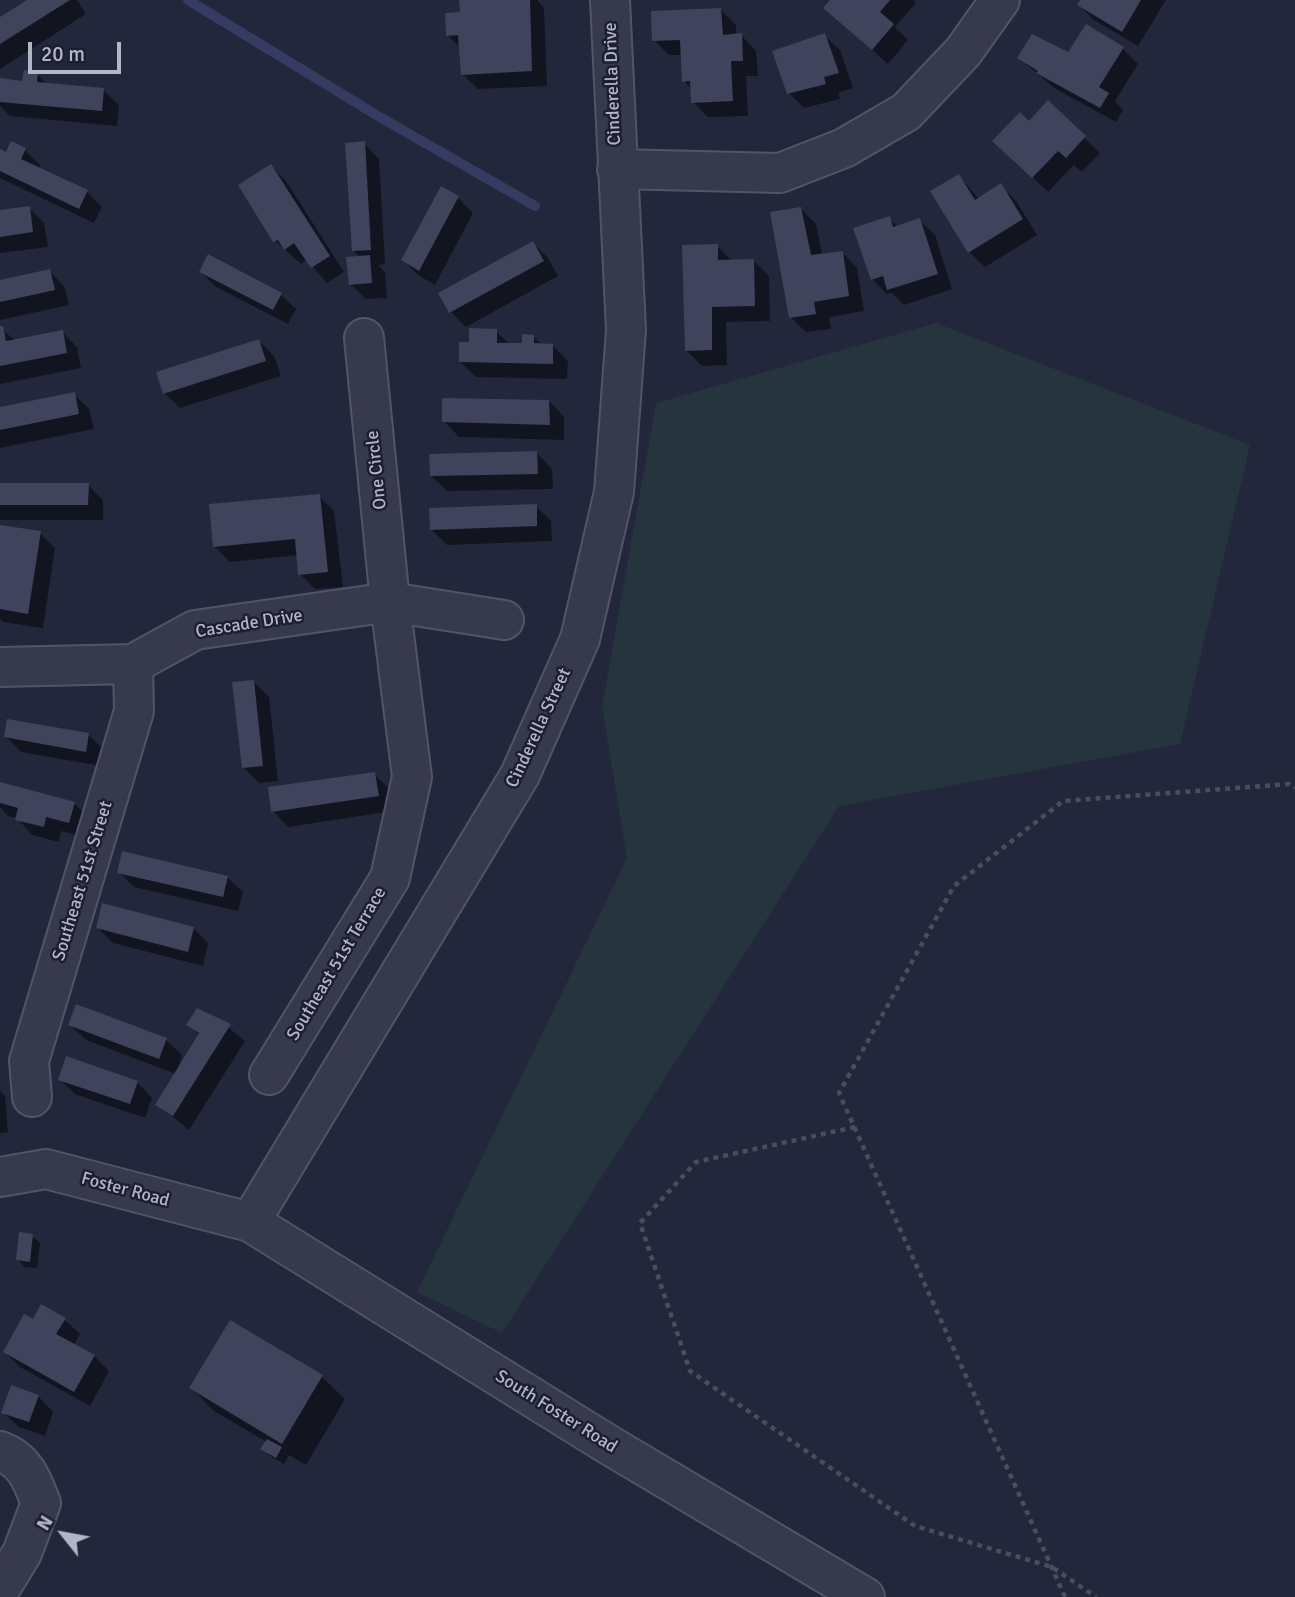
<!DOCTYPE html>
<html>
<head>
<meta charset="utf-8">
<style>
  body { margin:0 }
  #map { position:relative; width:1295px; height:1597px; overflow:hidden; background:#23273c; font-family:Signika,sans-serif }
  canvas { display:block }
  .north { position:absolute; left:28px; top:1499px; width:70px; height:70px; -webkit-text-stroke:5px #1c1f31; paint-order:stroke; rotate:301deg; font-size:19px; font-weight:700; line-height:28px; text-align:center; color:#b3b5c8 }
  .north::after { content:''; display:block; margin:auto; width:24px; height:32px; background:#b3b5c8; clip-path:polygon(50% 0,100% 100%,50% 72%,0 100%) }
  .scale { position:absolute; left:28px; top:42px; width:93px; height:32px; box-sizing:border-box; border:4px solid #b3b5c8; border-top:0; padding-left:9px; font-size:21px; line-height:24px; white-space:nowrap; color:#b3b5c8; -webkit-text-stroke:5px #1c1f31; paint-order:stroke }
</style>
</head>
<body>
<div id="map">
<canvas width="1295" height="1597"></canvas>
<div class="north">N</div>
<div class="scale">20 m</div>
</div>
<script>
const context = document.querySelector('canvas').getContext('2d');
context.lineJoin = 'round';
function fill(path, color) {
  context.fillStyle = color;
  context.fill(path, 'evenodd');
}
function strokePath(path, color, width, dash) {
  context.strokeStyle = color;
  context.lineWidth = width;
  context.lineCap = dash ? 'butt' : 'round';
  context.setLineDash(dash || []);
  context.stroke(path);
}
function write(font, color, halo, rows, align = 'center') {
  context.font = font + ' Signika,sans-serif';
  context.lineWidth = 5;
  context.setLineDash([]);
  context.textBaseline = 'middle';
  context.strokeStyle = halo;
  context.fillStyle = color;
  for (const [text, x, y, turn = 0] of rows) {
    context.save();
    context.translate(x, y);
    context.rotate((+turn || 0) * Math.PI / 180);
    context.textAlign = isNaN(turn) ? turn : align;
    if (halo) context.strokeText(text, 0, 0);
    context.fillText(text, 0, 0);
    context.restore();
  }
}
fill(new Path2D(`
  M936,323L1250,445L1180,744L839,806L502,1333L417,1292L627,858L602,707L656,403Z`), '#25343d');
fill(new Path2D(`
  M30,0H77L86,14L0,69V19Z
  M461,0H537L544,8L547,86L478,89L462,74L461,48L447,35L462,14Z
  M832,0H913L916,3L895,27L908,40L888,64L825,8Z
  M1082,0H1166L1138,46L1094,20L1079,5Z
  M721,10L736,25V36L741,35L756,51L758,76H746L748,116L708,117L693,102L692,90L684,81L683,55H669L654,40Z
  M824,35L840,50L853,88L838,93L840,99L804,108L789,93Z
  M1123,49L1138,64L1115,101L1123,110L1116,122L1054,88L1019,58Z
  M37,74L48,85L103,90L119,105L117,126L10,116L0,106V80L24,82Z
  M1048,103L1100,153L1082,172L1074,165L1048,192L1010,156L1029,123Z
  M364,143L379,159L385,264L378,265L385,272L387,298L366,299L350,284L360,257L353,250Z
  M25,150L40,165L39,169L87,192L102,207L94,223L0,178V151L7,154Z
  M271,166L286,181L344,272L327,283L307,260L301,264L275,241Z
  M959,176L979,199L1001,186L1016,201L1037,235L985,267L969,252Z
  M442,189L458,198L473,213L435,285L418,275L403,260Z
  M29,208L44,223L48,247L0,253V212Z
  M801,209L816,224L822,255L842,252L857,268L864,311L829,317L831,329L806,332L790,317Z
  M889,218L898,227L919,220L935,235L952,289L904,305L892,293L887,294L872,279Z
  M533,243L548,258L558,276L466,327L451,312Z
  M717,246L732,261H754L769,276L770,321L726,322L727,365L702,366L686,350Z
  M49,271L64,286L69,305L0,320V281Z
  M201,272L280,294L296,309L288,324L216,287Z
  M0,328L16,341L62,332L77,347L81,368L0,384Z
  M496,331L510,345H524L533,336L542,345H552L568,361L567,379L476,377L460,362L471,344Z
  M259,341L274,356L281,376L180,408L164,393Z
  M74,394L89,409L94,429L0,448V408Z
  M549,401L564,417V440L459,437L444,421Z
  M537,453L552,469L553,489L447,491L431,476Z
  M0,485H88L103,500V520H0Z
  M319,496L334,511L343,587L315,589L300,574L298,555L230,562L215,547Z
  M536,506L551,521L552,541L447,545L431,529Z
  M0,527L40,533L55,548L43,628L3,622L0,618Z
  M253,681L269,697L278,781L259,783L243,767Z
  M89,735L104,750L101,766L21,752L6,737Z
  M374,774L390,789L393,811L288,827L273,811Z
  M0,783L74,803L89,818L84,837L61,831L59,842L32,835L17,818L8,816L0,807Z
  M119,872L227,877L243,892L238,911L134,887Z
  M98,928H193L208,943L203,966L113,943Z
  M77,1006L166,1040L182,1055L177,1072L200,1036L189,1024L211,1018L213,1015L245,1041L189,1130L157,1104L176,1074L86,1040L70,1025Z
  M60,1079L137,1082L152,1098L145,1118L75,1094Z
  M0,1091L5,1096L8,1132L0,1133Z
  M32,1236L40,1243L37,1268L25,1267L18,1260Z
  M64,1319L80,1334L74,1345L94,1356L109,1371L90,1406L20,1367L5,1352L33,1321Z
  M322,1377L345,1399L306,1465L289,1455L284,1464L270,1456L263,1449L267,1442L214,1411L191,1388Z
  M38,1396L53,1412L45,1436L19,1427L3,1412Z`), '#0007');
strokePath(new Path2D(`
  M188,0L378,116L535,206`), '#363b61', 10);
fill(new Path2D(`
  M27,0H70L0,44V17Z
  M459,0H530L532,71L461,75L458,35L446,36L445,13L460,12Z
  M830,0H890L880,12L894,24L872,50L823,8Z
  M1080,0H1141L1122,32L1077,5Z
  M721,8L723,35L742,33L743,61H731L733,101L691,103L690,81L682,82L680,40L652,41L651,11Z
  M1086,24L1124,47L1099,87L1109,93L1100,108L1036,73L1038,71L1017,58L1032,34L1068,52Z
  M825,33L839,73L824,77L826,84L787,94L772,51Z
  M24,70L38,72L37,82L104,88L102,111L0,102V78L22,81Z
  M1048,100L1086,136L1066,158L1058,151L1032,178L992,141L1020,112L1029,121Z
  M11,141L26,148L21,159L88,190L79,209L0,171V149L6,152Z
  M365,141L371,250L352,251L345,143Z
  M271,164L330,256L311,268L294,243L284,250L278,240L273,242L238,185Z
  M959,174L975,200L1001,183L1023,219L968,253L930,191Z
  M441,186L459,196L419,271L401,260Z
  M30,206L33,232L0,237V210Z
  M801,207L811,255L843,251L849,296L814,302L816,314L789,318L770,212Z
  M890,216L893,227L920,218L938,274L887,290L883,276L871,280L853,228Z
  M533,241L544,261L449,313L438,293Z
  M718,244V260L754,259L755,306L712,307V350L685,351L682,245Z
  M208,254L282,293L273,310L199,272Z
  M370,255L372,283L349,285L346,257Z
  M50,269L55,290L0,302V280Z
  M0,326H3L6,341L63,330L67,353L0,366Z
  M469,328L497,329V343H522V334L534,335V343L553,344V364L459,362V342H469Z
  M259,339L266,361L163,394L156,372Z
  M75,392L79,414L0,430V407Z
  M442,398L549,400L550,425L442,422Z
  M537,451L538,474L430,476L429,454Z
  M0,483H89L88,505H0Z
  M320,494L328,572L298,575L295,539L213,547L209,504Z
  M537,504V526L430,530L429,508Z
  M0,525L41,531L28,614L0,609Z
  M254,680L263,766L242,768L232,682Z
  M7,719L89,733L86,752L4,737Z
  M375,772L379,796L271,812L268,787Z
  M0,782L75,802L69,823L46,817L44,827L15,820L18,808L0,803Z
  M122,851L228,876L223,897L117,873Z
  M102,903L194,927L188,952L96,928Z
  M76,1004L167,1038L159,1059L68,1025Z
  M197,1008L231,1024L173,1116L155,1105L199,1033L186,1025Z
  M66,1056L138,1081L130,1104L58,1080Z
  M19,1232L33,1234L30,1262L16,1260Z
  M41,1304L66,1318L56,1334L95,1355L74,1392L3,1352L24,1314L33,1319Z
  M230,1320L323,1375L282,1444L189,1388Z
  M11,1385L39,1395L29,1422L1,1413Z
  M267,1439L282,1447L276,1458L260,1449Z`), '#3f435c');
const minor = new Path2D(`
  M617,169L780,173L844,148L906,112L963,52L1000,0
  M0,667L133,664L195,630L390,602L504,620
  M269,1075L390,878L412,777L390,602L364,338
  M32,1097L29,1061L134,711L133,664
  M0,1177L46,1169L250,1222L609,1445L865,1597
  M250,1222L520,775L580,639L614,492L626,330L610,0
  M0,1451C25,1460 32,1480 41,1503L22,1553L0,1589`);
strokePath(minor, '#525567', 42);
strokePath(new Path2D(`
  M855,1127L696,1162L640,1223L690,1371L915,1526L1052,1567L1096,1597
  M1065,1597L839,1093L954,886L1063,801L1289,784L1295,788`), '#43515a', 4.5, [5, 5]);
strokePath(minor, '#373a4c', 38);
write('18px', '#b3b5c8', '#1c1f31', [
  ["Cinderella Drive",613,84,-92],
  ["One Circle",377,470,-96],
  ["Cascade Drive",249,624,-9],
  ["Cinderella Street",539,728,-65],
  ["Southeast 51st Street",83,881,-73],
  ["Southeast 51st Terrace",337,964,-59],
  ["Foster Road",125,1190,15],
  ["South Foster Road",556,1412,32]
]);
</script>
</body>
</html>
